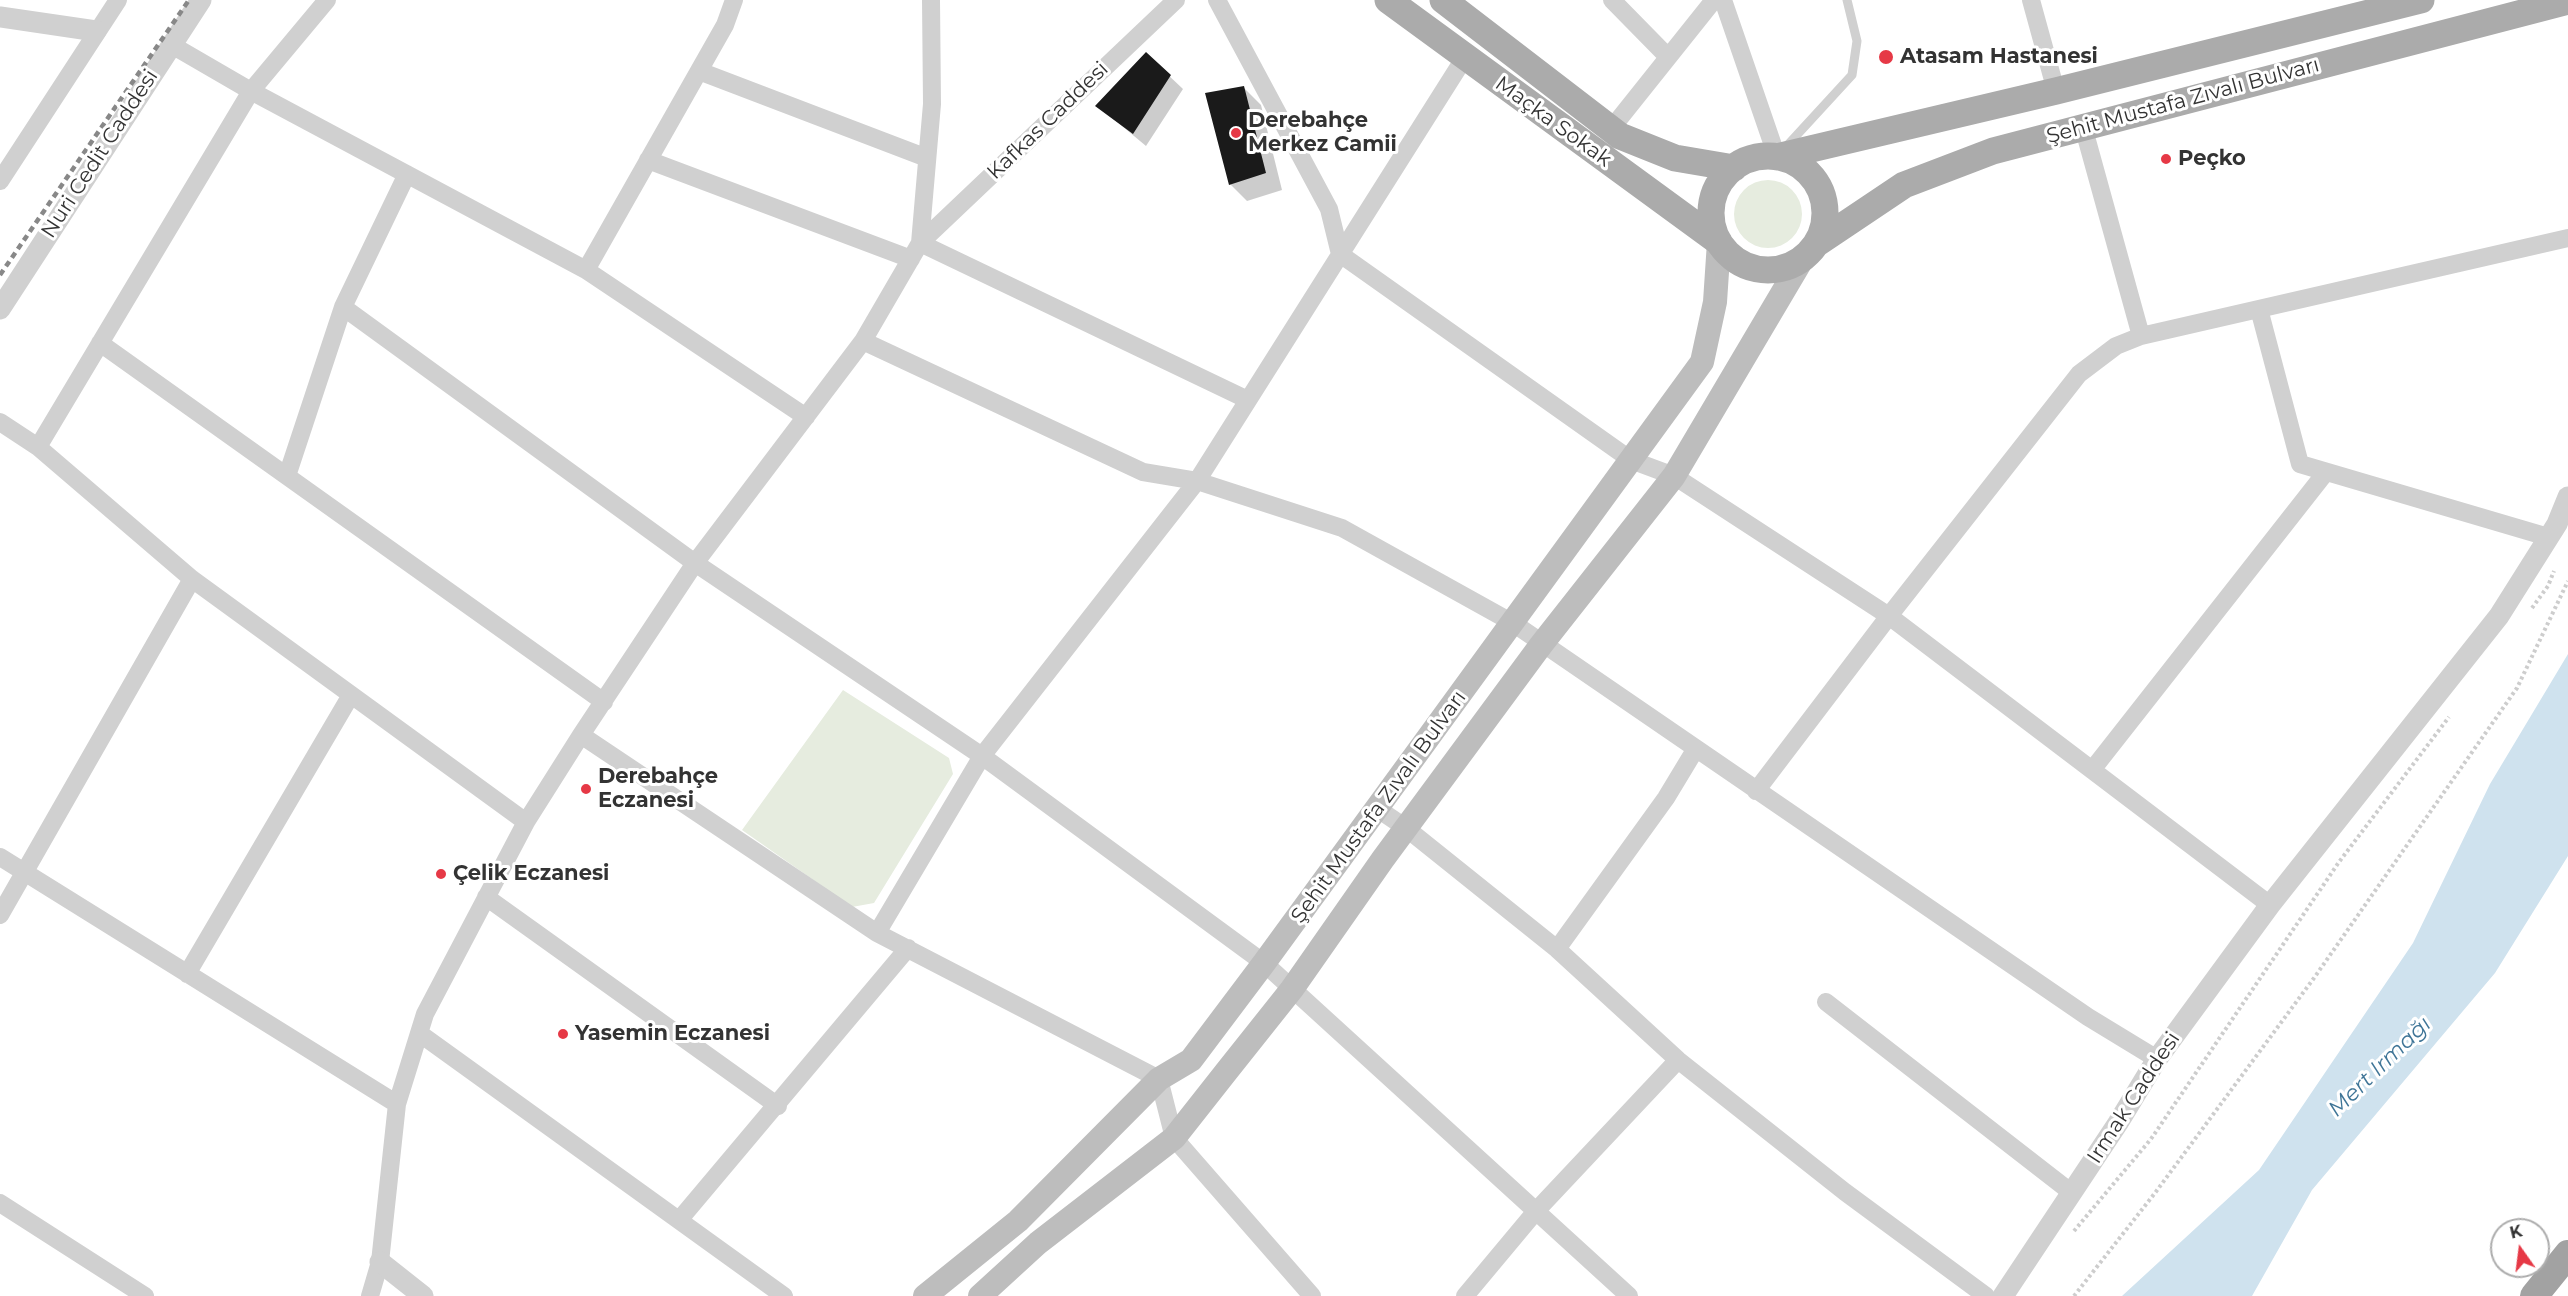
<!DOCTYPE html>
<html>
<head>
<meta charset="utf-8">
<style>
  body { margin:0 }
  #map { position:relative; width:2568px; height:1296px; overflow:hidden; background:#fff; font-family:Montserrat,sans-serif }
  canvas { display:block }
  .north { position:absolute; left:2490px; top:1218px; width:60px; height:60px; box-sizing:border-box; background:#fff; border:2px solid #adadad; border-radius:50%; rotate:346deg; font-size:16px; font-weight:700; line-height:24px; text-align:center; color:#333 }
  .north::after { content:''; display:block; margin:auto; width:21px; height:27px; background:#e63946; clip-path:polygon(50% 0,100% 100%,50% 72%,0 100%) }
</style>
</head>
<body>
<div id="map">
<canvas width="2568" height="1296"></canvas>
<div class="north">K</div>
</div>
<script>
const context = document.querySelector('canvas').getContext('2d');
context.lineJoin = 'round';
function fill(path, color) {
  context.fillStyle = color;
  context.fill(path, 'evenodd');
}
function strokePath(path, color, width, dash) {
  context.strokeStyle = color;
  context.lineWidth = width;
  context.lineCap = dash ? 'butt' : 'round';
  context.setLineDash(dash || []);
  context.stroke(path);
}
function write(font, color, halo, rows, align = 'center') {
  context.font = font + ' Montserrat,sans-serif';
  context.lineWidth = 6;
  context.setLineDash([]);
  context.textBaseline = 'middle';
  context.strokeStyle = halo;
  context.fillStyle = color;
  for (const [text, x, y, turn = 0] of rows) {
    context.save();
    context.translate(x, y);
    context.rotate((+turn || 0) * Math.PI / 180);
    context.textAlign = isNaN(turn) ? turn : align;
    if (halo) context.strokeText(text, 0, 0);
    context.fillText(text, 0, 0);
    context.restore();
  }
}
fill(new Path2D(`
  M1734 214a34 34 0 1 1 68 0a34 34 0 1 1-68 0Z
  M843,690L949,758L953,774L874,903L852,907L742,830Z`), '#e6ecdf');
fill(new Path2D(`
  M2568,654V856L2495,973L2312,1190L2252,1296H2122L2259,1170L2413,943L2490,784Z`), '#cfe2ee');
fill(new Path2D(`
  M1146,54L1183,89L1146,146L1098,106Z
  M1244,88L1261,105L1282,190L1247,201L1230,184Z`), '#0003');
fill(new Path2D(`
  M1146,52L1171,75L1133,134L1095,106Z
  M1244,86L1266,173L1229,185L1205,93Z`), '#1a1a1a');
strokePath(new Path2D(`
  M2532,608L2548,586L2554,571
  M2074,1231L2151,1139L2339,862L2449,717
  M2074,1296L2155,1193L2314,978L2517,688L2568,581`), '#cdcdcd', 4, [3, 3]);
strokePath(new Path2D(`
  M1784,149L1852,75L1857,41L1847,0`), '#d0d0d0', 9);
strokePath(new Path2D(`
  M1217,0L1329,209L1340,254L1631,460L1674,476L1889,616L2270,905
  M1612,0L1668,57
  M1723,0L1777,157
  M2031,0L2056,91
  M170,44L251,91L586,270L806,417
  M699,71L927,158
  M2083,126L2141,336
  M1611,129L1714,0
  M648,160L911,259
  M0,181L118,0
  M920,243L1248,400
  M920,243L1176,0
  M586,270L725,25L734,0
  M343,307L695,563L982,756L1264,963L1629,1296
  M2259,309L2300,464L2548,537
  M863,341L1143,472L1197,481L1342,528L1513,623L2088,1017L2157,1059
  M100,343L604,702
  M0,422L38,447L192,579L526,822
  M38,447L251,91L327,0
  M287,476L343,307L407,174
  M581,735L877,933L1159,1079L1174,1138L1312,1296
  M2092,770L2326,472
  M1756,791L1889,616L2079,374L2116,346L2141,336L2568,238
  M1378,809L1406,828L1557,949L1678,1060L1845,1192L1986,1296
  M0,857L397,1104
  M486,897L778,1106
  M0,915L192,579
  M877,933L982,756L1197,481L1465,57
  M1557,949L1666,798L1695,750
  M187,974L351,695
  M1826,1002L2072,1193
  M419,1033L784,1296
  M0,1203L145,1296
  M680,1219L908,948
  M370,1296L380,1262L397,1104L425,1014L526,822L581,735L695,563L863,341L920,243L932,104L931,0
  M1465,1296L1536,1211L1678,1060`), '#d0d0d0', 18);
strokePath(new Path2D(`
  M0,17L96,31
  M0,309L201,0
  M380,1262L423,1296
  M2003,1296L2118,1123L2157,1059L2270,905L2499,616L2557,524L2568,497`), '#d0d0d0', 21);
strokePath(new Path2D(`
  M925,1296L1018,1221L1159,1079L1191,1060L1264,963L1702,362L1715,302L1719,242
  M980,1296L1038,1243L1174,1138L1226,1072L1292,989L1383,859L1541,645L1674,476L1803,258`), '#bdbdbd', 24);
strokePath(new Path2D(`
  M1388,0L1719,242
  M1443,0L1620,136L1675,158L1734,168
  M1711 213a57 57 0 1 1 114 0a57 57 0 1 1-114 0Z
  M1777,157L2056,91L2421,0
  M1816,244L1904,185L1993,151L2568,1`), '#ababab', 27);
strokePath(new Path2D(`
  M2534,1296L2568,1254`), '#a2a2a2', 28);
strokePath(new Path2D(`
  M0,275L189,0`), '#888', 4.5, [6, 4.5]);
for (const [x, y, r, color] of [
  [1886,57,8,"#e63946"],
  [1236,133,6,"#e63946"],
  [2166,159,6,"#e63946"],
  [586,789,6,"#e63946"],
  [441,874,6,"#e63946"],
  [563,1034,6,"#e63946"]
]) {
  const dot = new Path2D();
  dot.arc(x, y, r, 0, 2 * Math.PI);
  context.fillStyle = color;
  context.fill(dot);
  strokePath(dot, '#fff', 2);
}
write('bold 21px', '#333', '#fff', [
  ["Atasam Hastanesi",1900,57],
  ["Derebahçe",1248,121],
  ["Merkez Camii",1248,145],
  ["Peçko",2178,159],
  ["Derebahçe",598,777],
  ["Eczanesi",598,801],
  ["Çelik Eczanesi",453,874],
  ["Yasemin Eczanesi",575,1034]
], 'left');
write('21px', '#333', '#fff', [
  ["Şehit Mustafa Zıvalı Bulvarı",2183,101,-15],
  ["Kafkas Caddesi",1048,121,-44],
  ["Maçka Sokak",1553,122,36],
  ["Nuri Cedit Caddesi",100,154,-57],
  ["Şehit Mustafa Zıvalı Bulvarı",1379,807,-54],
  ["Irmak Caddesi",2134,1098,-57]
]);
write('italic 22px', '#3f7597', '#fff', [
  ["Mert Irmağı",2380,1067,-44]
]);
</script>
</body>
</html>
